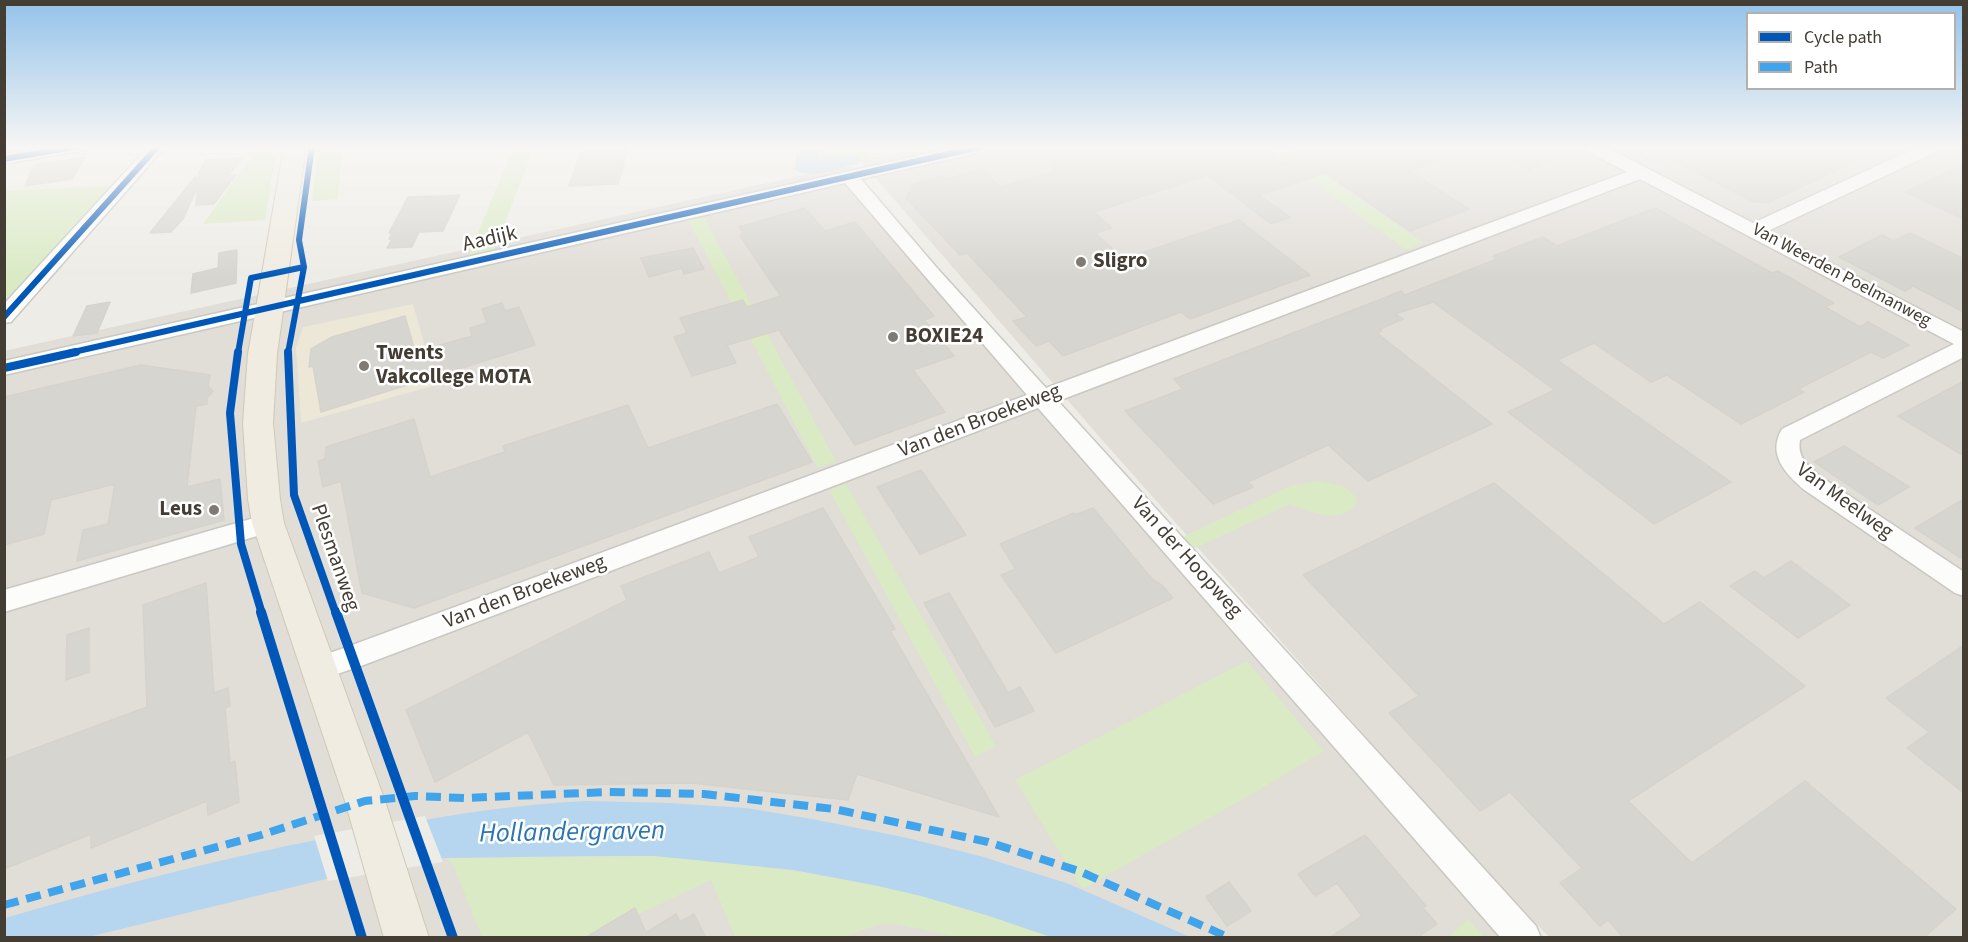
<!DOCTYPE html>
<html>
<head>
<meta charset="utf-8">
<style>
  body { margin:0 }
  #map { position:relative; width:1968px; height:942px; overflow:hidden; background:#eeece6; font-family:"Source Sans 3",sans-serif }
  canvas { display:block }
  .frame { position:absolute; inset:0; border:6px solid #433d33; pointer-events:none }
  .legend { position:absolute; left:1746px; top:12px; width:210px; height:78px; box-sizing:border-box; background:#fff; border:2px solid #b4b1ad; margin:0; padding:8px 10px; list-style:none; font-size:18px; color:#433d33 }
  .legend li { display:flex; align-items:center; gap:12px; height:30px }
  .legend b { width:30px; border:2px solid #b4b1ad }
</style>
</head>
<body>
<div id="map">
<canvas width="1968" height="942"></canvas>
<div class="frame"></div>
<ul class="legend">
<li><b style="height:8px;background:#0057b8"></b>Cycle path</li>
<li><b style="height:8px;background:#3fa4eb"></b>Path</li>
</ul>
</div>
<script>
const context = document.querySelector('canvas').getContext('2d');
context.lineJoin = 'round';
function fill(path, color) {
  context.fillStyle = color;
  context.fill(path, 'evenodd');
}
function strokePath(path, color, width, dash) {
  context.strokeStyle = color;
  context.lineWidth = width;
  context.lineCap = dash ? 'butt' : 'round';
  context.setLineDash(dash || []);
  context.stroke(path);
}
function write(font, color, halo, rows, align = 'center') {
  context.font = font + ' "Source Sans 3",sans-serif';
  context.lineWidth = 5;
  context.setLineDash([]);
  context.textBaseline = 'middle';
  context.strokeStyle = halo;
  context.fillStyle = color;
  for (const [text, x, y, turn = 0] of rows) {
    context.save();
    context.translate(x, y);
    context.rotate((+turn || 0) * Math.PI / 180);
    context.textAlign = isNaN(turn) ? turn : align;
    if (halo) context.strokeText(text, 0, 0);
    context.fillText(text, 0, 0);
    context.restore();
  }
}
fill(new Path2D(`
  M933,146H1963V937H1549L1477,862L1096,433L860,160Z
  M849,165L870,198L1507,937H5L4,351Z`), '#e1ddd7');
fill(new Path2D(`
  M413,304L436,385L301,423L296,347L303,327Z`), '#ece7d7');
fill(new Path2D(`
  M259,146H277L265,220L203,224Z
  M319,146H343L338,199L312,201Z
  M514,146H535L494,250L468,256Z
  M818,146H825V154L861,146L871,160L857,164L859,158L817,160Z
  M931,146H965L901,161L887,153L897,154Z
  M1264,146H1283L1424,243L1406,250Z
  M111,186L5,301V191Z
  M704,217L836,461L818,468L688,220Z
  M1319,481L1343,486L1356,496V505C1338,525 1313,512 1290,504L1189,551L1178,539L1290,486Z
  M846,484L996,746L975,757L829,490Z
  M1247,661L1324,751L1247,797L1082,889L1015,780Z
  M655,856C729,862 803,871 876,885C936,897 994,918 1051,937H956L896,924H880L844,937H735L711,880L591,937H482L453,865L446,858Z
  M1468,919L1484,937H1449Z`), '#daeac4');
fill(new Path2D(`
  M797,146H818V160L849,153L860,158L857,164C839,168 812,180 795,170Z
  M587,801L669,803L746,808L812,819L903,837L980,856L1069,884L1190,937H1051L986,915L921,896L878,886L794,870L655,856H587L446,858L330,878L88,937L5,938V918C128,882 253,850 380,828C449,815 517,804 587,801Z`), '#b5d6ee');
fill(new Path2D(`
  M425,816L443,862L328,881L314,836Z`), '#eeece6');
const building = new Path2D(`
  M583,146H629L618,184L569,186Z
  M1051,146H1256L1282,164L1337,146H1473V149L1409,171L1469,209L1410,231L1325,173L1259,195L1290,217L1271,224L1207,175L1094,212L1112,228L1095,233L1124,259L1239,220L1310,275L1190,319L1181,312L1063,356L1049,341L1036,346L1013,321L1027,317L967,253L960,255L906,198L914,184L944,176L947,179L982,169L1000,187L1057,171L1050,165L1056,163L1048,156L1059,153Z
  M1486,146H1538L1560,158L1529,170Z
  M1621,146H1889L1767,203L1752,201L1669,159L1657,164Z
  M85,157L72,179L25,186L34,165Z
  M243,158L228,175H236L214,204L196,205L198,186L183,219L171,232L150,233L195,177L198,179L199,171L207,160Z
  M1964,164V219L1905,192Z
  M460,195L443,231L419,232L412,247L387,248L392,239H389L392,233H389L408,197Z
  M805,208L825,231L855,222L934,316L924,320L954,356L913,370L945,412L855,445L779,330L727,345L736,363L692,376L674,337L687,333L680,318L743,300L747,307L781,296L740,236L743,232L739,227Z
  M1655,208L1772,273L1778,271L1834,303L1825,307L1860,327L1868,322L1909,345L1883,358L1871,352L1798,389L1804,392L1741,424L1667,375L1651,382L1594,343L1557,360L1731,482L1654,524L1508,412L1555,390L1433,302L1395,314L1403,319L1380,329L1382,331L1377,333L1492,424L1368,481L1328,445L1248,482L1253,487L1213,504L1125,411L1183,389L1174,379L1379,300L1401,291L1405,295L1497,259L1493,256L1543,237L1557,246Z
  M1910,233L1964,259V312L1913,286L1905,291L1839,257L1882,235L1894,241Z
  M693,248L704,269L684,274L682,268L649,277L641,258Z
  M237,250L236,283L191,293L193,274L218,268L219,253Z
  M110,302L97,333L73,336L87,306Z
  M502,303L505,311L519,307L535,345L321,412L313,366L309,367L311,349L332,337L405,316L415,352L472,336L470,328L487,323L482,309Z
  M141,365L210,375L208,386L213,391L207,398V404L196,406L187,487L220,479L224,520L77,561L83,530L108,524L115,484L51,500L44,534L4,545V397Z
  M1964,381V456L1898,416Z
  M777,404L812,462L414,608L362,593L341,481L323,487L318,461L325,459L326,447L414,419L430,477L505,452L503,446L628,405L648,448Z
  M1844,446L1909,487L1878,505L1814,462Z
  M921,470L966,535L920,554L877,487Z
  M1494,483L1664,624L1700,602L1805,686L1628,801L1692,863L1805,781L1956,909L1923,938H1624L1608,920L1600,926L1560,883L1582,868L1510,792L1480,811L1389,713L1419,696L1303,575Z
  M1964,499V560L1915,528Z
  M823,508L895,629L890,631L999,817L857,774L848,800L691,783L554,785L528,732L435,782L406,710L627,600L621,586L709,552L719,573L759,557L749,537Z
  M1093,508L1152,579L1163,586L1173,598L1056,653L1001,575L1016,569L1000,544L1074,513L1075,515Z
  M1791,561L1850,605L1798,638L1730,586L1755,571L1764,578Z
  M206,583L214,693L228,688L230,706L225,708L230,763L235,761L239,802L208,815L207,801L91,848V834L4,869V760L147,707L143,605Z
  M949,593L1008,693L1020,687L1034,711L995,727L924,603Z
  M89,628V672L66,680L67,635Z
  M1964,645V793L1907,748L1929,732L1886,698Z
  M1365,835L1426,906L1423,908L1437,924L1417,938H1329L1362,916L1337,883L1315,896L1298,874Z
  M1229,882L1251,911L1227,926L1206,897Z
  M635,908L646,933L676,914L680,922L694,914L706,938H585Z`);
fill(building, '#d7d5cf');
strokePath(building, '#d6d3cc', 1.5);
const minor = new Path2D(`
  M49,146H87L85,150L79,151L4,164V154Z
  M149,146H166L11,322L4,323V304Z
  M961,146H992L990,150L861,179L937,268L1046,388L1627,172L1585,150L1583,146H1604L1753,223L1920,146H1942L1940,150L1768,231L1964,332V357L1800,440C1797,458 1808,466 1821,477L1964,572V596L1955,593L1803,489C1785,473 1767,454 1782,429L1954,344L1640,179L1058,401L1536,926L1541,938H1501L1038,408L361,666L319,680L309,676L305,668L309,660L347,647L1027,395L845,183L4,375V361Z
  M268,514L277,516L281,523L277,530L4,612V590Z`);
const major = new Path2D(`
  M284,146H306L277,354L273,423L280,499L284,523L385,801L429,938H384L345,801L252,523L248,499L243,423L248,354Z`);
strokePath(minor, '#cac8c2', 3);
strokePath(major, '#d1c9b3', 2);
fill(minor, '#fcfcfb');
fill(major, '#f0ece2');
strokePath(new Path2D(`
  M4,905L261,835L365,801L415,796L464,798L608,792L704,794L834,809L988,842L1079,871L1230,938`), '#3fa4eb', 8, [15, 8]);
strokePath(new Path2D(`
  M4,159L79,146
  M4,317L158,146
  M69,353L984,146
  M238,353L251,278L304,267
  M288,353L304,267L299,240L312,146`), '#0057b8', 6);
strokePath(new Path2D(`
  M238,352L230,413L241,544L262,614
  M288,352L294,495L336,614
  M4,368L76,352`), '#0057b8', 8);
strokePath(new Path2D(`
  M261,612L362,938
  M336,612L453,938`), '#0057b8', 10);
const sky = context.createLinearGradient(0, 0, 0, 278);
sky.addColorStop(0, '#93c2ea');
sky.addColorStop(0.53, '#f7f6f4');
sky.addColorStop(1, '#f7f6f400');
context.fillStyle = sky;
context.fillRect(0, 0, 1968, 278);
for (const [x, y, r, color] of [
  [1081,262,6,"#7f7a72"],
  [893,337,6,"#7f7a72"],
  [364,366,6,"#7f7a72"],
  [214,510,6,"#7f7a72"]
]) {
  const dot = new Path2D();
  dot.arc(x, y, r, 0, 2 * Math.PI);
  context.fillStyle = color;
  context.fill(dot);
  strokePath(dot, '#fff', 2);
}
write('18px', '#433d33', '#fff', [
  ["Van Weerden Poelmanweg",1841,276,28]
]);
write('21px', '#433d33', '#fff', [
  ["Aadijk",490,240,-13],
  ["Van den Broekeweg",980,422,-21],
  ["Van Meelweg",1844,502,36],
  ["Plesmanweg",334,558,71],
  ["Van der Hoopweg",1186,558,48],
  ["Van den Broekeweg",525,593,-21]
]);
write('bold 21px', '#433d33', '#fff', [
  ["Sligro",1093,262],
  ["BOXIE24",905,337],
  ["Twents",376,354],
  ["Vakcollege MOTA",376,378],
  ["Leus",202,510,"right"]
], 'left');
write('italic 27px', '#2b75b0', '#fff', [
  ["Hollandergraven",572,834,-1]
]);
</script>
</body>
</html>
